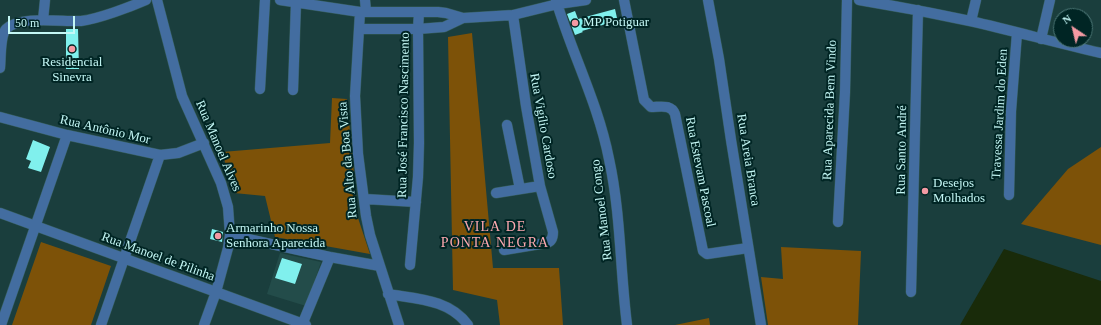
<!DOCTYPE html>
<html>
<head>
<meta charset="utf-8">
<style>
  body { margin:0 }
  #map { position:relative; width:1101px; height:325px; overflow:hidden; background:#1a3e3d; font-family:Georgia,serif }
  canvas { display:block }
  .north { position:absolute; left:1053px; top:8px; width:40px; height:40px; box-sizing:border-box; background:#002524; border:1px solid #4e7978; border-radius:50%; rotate:325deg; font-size:11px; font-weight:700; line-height:16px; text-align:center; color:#c4f7f5 }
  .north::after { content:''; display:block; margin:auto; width:14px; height:18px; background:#f49aa3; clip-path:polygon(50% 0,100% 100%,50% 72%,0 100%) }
  .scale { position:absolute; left:8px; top:16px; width:67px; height:18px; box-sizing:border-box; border:2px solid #c4f7f5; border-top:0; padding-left:5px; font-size:12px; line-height:14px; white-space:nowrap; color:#c4f7f5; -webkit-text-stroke:3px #002524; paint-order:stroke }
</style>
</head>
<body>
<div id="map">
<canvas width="1101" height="325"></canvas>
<div class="north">N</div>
<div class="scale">50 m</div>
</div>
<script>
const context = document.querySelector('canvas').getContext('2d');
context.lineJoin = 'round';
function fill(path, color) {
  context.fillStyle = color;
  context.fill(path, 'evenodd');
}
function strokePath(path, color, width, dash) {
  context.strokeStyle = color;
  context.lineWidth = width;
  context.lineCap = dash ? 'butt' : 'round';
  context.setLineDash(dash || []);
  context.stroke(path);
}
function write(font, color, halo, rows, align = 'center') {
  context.font = font + ' Georgia,serif';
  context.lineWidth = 4;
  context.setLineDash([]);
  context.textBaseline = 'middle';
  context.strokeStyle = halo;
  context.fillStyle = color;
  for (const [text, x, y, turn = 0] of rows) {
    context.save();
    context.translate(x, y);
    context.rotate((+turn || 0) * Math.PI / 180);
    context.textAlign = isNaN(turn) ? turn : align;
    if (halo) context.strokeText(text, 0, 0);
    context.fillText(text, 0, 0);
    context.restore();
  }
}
fill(new Path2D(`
  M280,253L321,262L306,306L267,294Z`), '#234c4a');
fill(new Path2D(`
  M472,33L493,268H559L563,325H500L497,300L453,290L448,37Z
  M332,98L347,99L358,218L370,254L275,237L265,196L234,193L222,152L330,143Z
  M1101,147V245L1021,224L1068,169Z
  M41,242L111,266L91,325H12Z
  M781,247L861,251L858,325H768L761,277L783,279Z
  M709,318L710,325H675Z`), '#7d5208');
fill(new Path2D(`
  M1004,249L1101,281V325H960Z`), '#192b0a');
fill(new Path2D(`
  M615,9L617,18L606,21V24L582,31L583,32L575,35L567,14L575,11L578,19Z
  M66,29H78L79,69H66Z
  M33,140L50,147L41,172L28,168L31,161L26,159Z
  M212,229L223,232L222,242L210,239Z
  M282,258L302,264L295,284L275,278Z`), '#80f0ed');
const minor = new Path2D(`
  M157,0L182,96L221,183L228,207L230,235L228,248L216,292L204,325
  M280,0L360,12H438L446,13L463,18L513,15L558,4L586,0
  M365,0L366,11
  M556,0C572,54 598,103 609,159C621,214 620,270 627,325
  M624,0L644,100L651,107C661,107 671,104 675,114L703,251L707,254L748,248
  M708,0L719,59L731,140L761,325
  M859,0C896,6 933,13 970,21C1014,31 1057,43 1101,53
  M360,12L355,96L358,154L366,216L370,235L399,325
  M43,20L45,0
  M971,21L976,0
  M359,29H418L444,27L463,18
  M1041,39L1050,0
  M0,68C1,58 0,36 6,29C20,15 63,22 81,21C98,19 130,7 146,0
  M260,89L265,0
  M293,90L296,2
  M0,117L67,135L160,155L178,153L204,143
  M507,125L520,189
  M496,193L540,186
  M1009,195L1011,111L1017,33
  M365,199L416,202
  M0,213L306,325
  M838,222L845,92L847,0
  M230,235L330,257L380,266
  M504,250L546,243C551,242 553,238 553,232L540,186L526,106L513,15
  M410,265L418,177L419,143L418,29L419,12
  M911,292L918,10
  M388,294C417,299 449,299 468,325
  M1,325L67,135
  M101,325L160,155
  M302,325L330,257`);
strokePath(minor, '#355c5a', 11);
strokePath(minor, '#436da0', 10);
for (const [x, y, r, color] of [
  [575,23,4,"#f49aa3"],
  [72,49,4,"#f49aa3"],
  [925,191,4,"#f49aa3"],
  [218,236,4,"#f49aa3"]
]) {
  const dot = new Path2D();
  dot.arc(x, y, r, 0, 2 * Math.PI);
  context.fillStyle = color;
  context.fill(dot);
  strokePath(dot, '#002524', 1.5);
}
write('13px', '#c4f7f5', '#002524', [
  ["MP Potiguar",583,23],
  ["Residencial",72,63,"center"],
  ["Sinevra",72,78,"center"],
  ["Desejos",933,184],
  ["Molhados",933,199],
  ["Armarinho Nossa",226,229],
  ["Senhora Aparecida",226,244]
], 'left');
write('13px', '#c4f7f5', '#002524', [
  ["Rua Aparecida Bem Vindo",830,110,-88],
  ["Travessa Jardim do Eden",1000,114,-87],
  ["Rua José Francisco Nascimento",404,115,-89],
  ["Rua Vigílio Cardoso",543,126,80],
  ["Rua Antônio Mor",105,130,13],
  ["Rua Manoel Alves",218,146,67],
  ["Rua Santo André",902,150,-89],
  ["Rua Alto da Boa Vista",348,160,-95],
  ["Rua Areia Branca",748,160,81],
  ["Rua Estevam Pascoal",700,172,79],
  ["Rua Manoel Congo",602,210,-97],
  ["Rua Manoel de Pilinha",158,257,20]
]);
context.letterSpacing = '1px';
write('14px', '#fca8af', '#002524', [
  ["VILA DE",495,227],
  ["PONTA NEGRA",495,243]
]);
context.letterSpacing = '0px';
</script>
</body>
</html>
